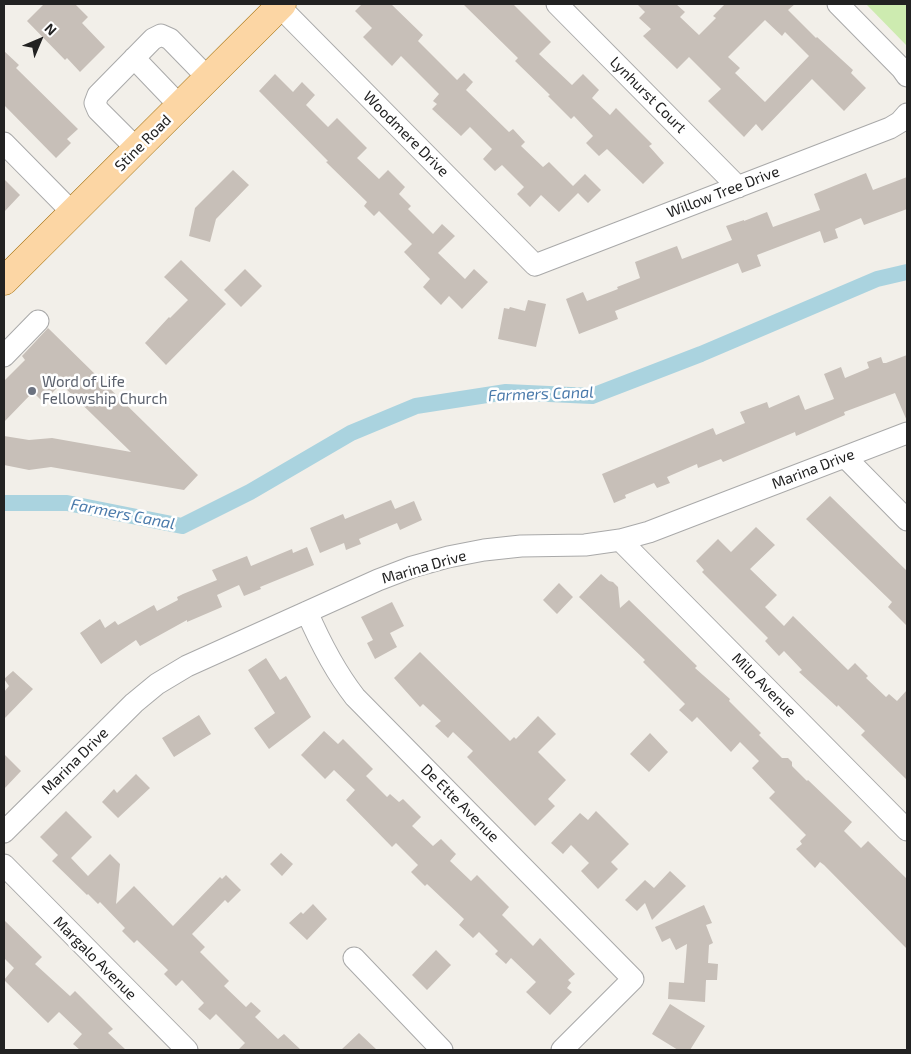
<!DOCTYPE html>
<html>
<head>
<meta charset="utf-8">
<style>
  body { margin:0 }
  #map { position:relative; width:911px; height:1054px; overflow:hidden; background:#f2efe9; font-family:"Exo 2",sans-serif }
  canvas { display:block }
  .frame { position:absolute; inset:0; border:5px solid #222; pointer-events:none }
  .north { position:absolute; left:15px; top:15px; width:50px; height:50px; -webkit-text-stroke:4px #fff; paint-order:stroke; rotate:45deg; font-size:14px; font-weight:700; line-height:20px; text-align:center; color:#222 }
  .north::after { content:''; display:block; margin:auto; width:18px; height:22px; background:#222; clip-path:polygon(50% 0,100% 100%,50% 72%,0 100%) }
</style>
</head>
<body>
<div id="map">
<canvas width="911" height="1054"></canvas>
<div class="frame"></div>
<div class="north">N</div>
</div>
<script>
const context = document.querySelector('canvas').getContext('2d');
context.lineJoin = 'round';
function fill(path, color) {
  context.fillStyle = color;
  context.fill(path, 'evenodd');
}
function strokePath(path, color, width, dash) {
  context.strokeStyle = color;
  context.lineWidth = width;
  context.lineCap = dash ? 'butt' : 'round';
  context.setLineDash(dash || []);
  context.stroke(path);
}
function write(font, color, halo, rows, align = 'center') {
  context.font = font + ' "Exo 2",sans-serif';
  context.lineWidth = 5;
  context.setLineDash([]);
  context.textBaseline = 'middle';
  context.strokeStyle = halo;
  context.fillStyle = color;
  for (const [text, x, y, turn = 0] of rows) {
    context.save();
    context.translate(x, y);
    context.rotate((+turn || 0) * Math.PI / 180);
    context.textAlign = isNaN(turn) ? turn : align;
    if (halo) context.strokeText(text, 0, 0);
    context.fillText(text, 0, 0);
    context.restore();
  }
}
fill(new Path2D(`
  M866,4H907V46Z`), '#cdebb0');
strokePath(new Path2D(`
  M4,503H67L182,526L250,492L351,433L416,406L506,392L592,396L701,354L877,279L907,272`), '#aad3df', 16);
fill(new Path2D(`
  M44,4H75L88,17L82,23L105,47L80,72L67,58L65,60L27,21Z
  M362,4H391L423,35L418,41L457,80L464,73L473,82L466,90L509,132L513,129L525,142L521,146L543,167L549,162L573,186L585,174L601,190L588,203L578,193L559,212L541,195L530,207L517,194L524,187L502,165L495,171L483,159L492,149L470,127L461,136L432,109L437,104L433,101L439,94L401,56L392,66L363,37L372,28L355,11Z
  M463,4H513L551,42L539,54L572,85L583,74L599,90L592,98L610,115L616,108L652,144L649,146L664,163L643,184L607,149L599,156L586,143L593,136L574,116L571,119L548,96L550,95L515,61L518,58Z
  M637,4H676L685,12L680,17L699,35L716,18L713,16L725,4H795L788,10L816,38L817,37L853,70L851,73L866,88L844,111L812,79L762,131L756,124L744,137L708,101L721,89L689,57L677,69L643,36L651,29L639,18L645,12ZM765,20L782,36L785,32L809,56L765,102L735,73L740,68L728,57Z
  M4,51L19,65L16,68L78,129L67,139L71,143L56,158L4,105Z
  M275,74L293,92L302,82L315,95L306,105L328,127L337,118L367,148L357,158L379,179L388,170L405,187L399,194L411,206L408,209L433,234L442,224L455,236L438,253L465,279L474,269L488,282L462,309L449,296L441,305L423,287L430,279L404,252L412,244L379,211L374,216L364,206L367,202L326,162L328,161L259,91Z
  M233,170L249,185L216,219L210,242L189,236L195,208Z
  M866,173L873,190L907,177V209L864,225L861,218L835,229L838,238L824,243L820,231L757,255L761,266L742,273L738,263L615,311L618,319L579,334L566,299L583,292L587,301L618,289L617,287L640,278L635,262L677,246L682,259L732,240L726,226L744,220V221L767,212L773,227L820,210L814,194Z
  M4,179L20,195L4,212Z
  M181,260L226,304L166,365L145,343L169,317L170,318L188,300L164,277Z
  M245,269L262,286L241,307L224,290Z
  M528,300L546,304L536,347L498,339L504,308L509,309L510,307L525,311Z
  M48,328L198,475L184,490L51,467L29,470L4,465V436L29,440L52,438L131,452L61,384L43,402L33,392L4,422V381L25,360L22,356Z
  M907,355V421L895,393L844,412L845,415L796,436L795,432L723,462L721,459L698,468L697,464L667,477L670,483L657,488L654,483L625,495L626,498L614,503L602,474L713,428L716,435L745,423L740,412L767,402L769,408L799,395L805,410L834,399L824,374L841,367L845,378L869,368L867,362L881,357L883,363H886Z
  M830,496L907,571V626L888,607L892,602L806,519Z
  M391,500L395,509L414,501L422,520L400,530L397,523L359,539L361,544L346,550L344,543L320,553L310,528L343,514L345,519Z
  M756,527L775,545L750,569L777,595L765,607L784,626L793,616L848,670L855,663L868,676L866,678L886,697L889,694L897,701L907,690V780L861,735L865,731L838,705L837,707L799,672L802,670L784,651L779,656L765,641L768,638L702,572L704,570L696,561L718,539L731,552Z
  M307,547L314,565L260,587L261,589L244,596L239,585L217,595L222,607L187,622V620L140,646L136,640L101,664L80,633L100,619L105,628L115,621L118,625L154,605L157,611L178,600L177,597L183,594L217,580L212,570L247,556L251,566L292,549L293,553Z
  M601,574L609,581L613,582L618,587L620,608L629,600L697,666L695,668L730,699L729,701L761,733L759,735L782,758H788L792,762V766L807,781L808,780L852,822L844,831L861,848L868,841L907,879V949L824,865L820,862L815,868L796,849L802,844L800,841L806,835L769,798L775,792L752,768L759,761L740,742L731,752L697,717L692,722L679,710L685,704L643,662L645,660L579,597Z
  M559,583L573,597L557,614L543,600Z
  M392,602L404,626L390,633L397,647L375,659L367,643L373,640L361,617Z
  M420,652L510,741L514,737L516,739L538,716L556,734L538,752L566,780L548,799L555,806L535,826L467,757L473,751L453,732L448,738L435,726L441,721L423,704L420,707L394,678Z
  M266,658L280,680L286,676L311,717L269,749L254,728L275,713L248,670Z
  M13,671L33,689L4,719V692L9,686L4,679Z
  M199,715L211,734L174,757L162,738Z
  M324,731L338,744L343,739L373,769L366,776L387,797L390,794L399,802L403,799L421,817L412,826L433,846L441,839L456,854L450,861L471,881L477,875L509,907L502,915L533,946L540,938L575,974L568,980L571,983L567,988L572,992L550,1015L526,992L536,982L511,958L506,964L495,954L498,951L479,932L473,938L459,925L464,919L427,884L425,886L411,872L418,865L396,843L392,847L346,800L355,790L334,770L325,779L301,755Z
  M650,733L668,752L649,772L630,754Z
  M4,754L21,771L4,789Z
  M136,774L150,788L118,818L102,802L114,789L117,793Z
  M66,811L92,837L71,858L88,876L110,854L120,864L116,904L134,886L173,926L220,877L222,879L226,875L241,890L228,903L225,900L192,934L205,947L200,952L229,981L224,986L246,1007L251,1002L261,1011L255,1017L278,1039L284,1034L301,1050H238L245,1043L216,1014L210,1020L198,1009L204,1003L182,980L176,986L164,974L168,970L137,940L134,943L122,931L125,928L100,902L98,904L88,894L87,895L52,861L58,855L40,837Z
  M596,811L629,844L611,862L618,869L598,889L581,871L589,863L571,845L563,854L551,843L580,813L588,820Z
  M281,853L293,864L282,876L270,864Z
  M670,871L686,886L652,920L645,903L637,911L625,900L645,880L654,888Z
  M313,904L327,919L307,940L289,923L301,912L303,914Z
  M704,905L712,923L706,925L713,943L709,945L708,963L718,964L717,980H706L705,1002L668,999L669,982L684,983L687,944L676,950L670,938L662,942L655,927Z
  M4,920L42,957L35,964L70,996L75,991L113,1029L108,1033L126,1050H80L73,1044L82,1034L59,1012L48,1023L4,980L14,968L4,958Z
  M436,950L451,965L427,990L412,975Z
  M670,1004L705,1026L690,1050H678L652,1034Z
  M359,1033L377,1050H341Z`), '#c7bfb8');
const minor = new Path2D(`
  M277,4L535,265L890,128L900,122L907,114
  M557,4L738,187
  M838,4L902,69L907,76
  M134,58L180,106
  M4,143L73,213
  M137,149L98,110L95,103L98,95L153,39L161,35L170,39L208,78
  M4,356L38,321
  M845,457L907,520
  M620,540L907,830
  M307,612C320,642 334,670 355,697L633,979L562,1050
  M4,832L134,703L157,684L187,666L378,580L412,567L448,557L484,550L521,546L585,545L620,540L649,532L907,433
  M4,865L187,1050
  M354,958L442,1050`);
const major = new Path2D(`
  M4,281L282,4`);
strokePath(minor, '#a9a9a9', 23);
strokePath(major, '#a06b00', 29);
strokePath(minor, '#fff', 21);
strokePath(major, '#fcd6a4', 28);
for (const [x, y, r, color] of [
  [32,391,5,"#6b7280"]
]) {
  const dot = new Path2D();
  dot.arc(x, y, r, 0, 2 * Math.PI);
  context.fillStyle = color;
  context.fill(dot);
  strokePath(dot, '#fff', 2);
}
write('15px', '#222', '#fff', [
  ["Lynhurst Court",648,95,45],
  ["Woodmere Drive",406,134,45],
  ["Stine Road",143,143,-45],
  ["Willow Tree Drive",723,192,-21],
  ["Marina Drive",813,469,-21],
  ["Marina Drive",424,567,-16],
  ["Milo Avenue",764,685,45],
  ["Marina Drive",75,761,-45],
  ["De Ette Avenue",460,803,45],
  ["Margalo Avenue",95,958,45]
]);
write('15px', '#5b616d', '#fff', [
  ["Word of Life",42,382],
  ["Fellowship Church",42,399]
], 'left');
write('italic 16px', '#4a7aab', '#fff', [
  ["Farmers Canal",541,394,-2],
  ["Farmers Canal",123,514,11]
]);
</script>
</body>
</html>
